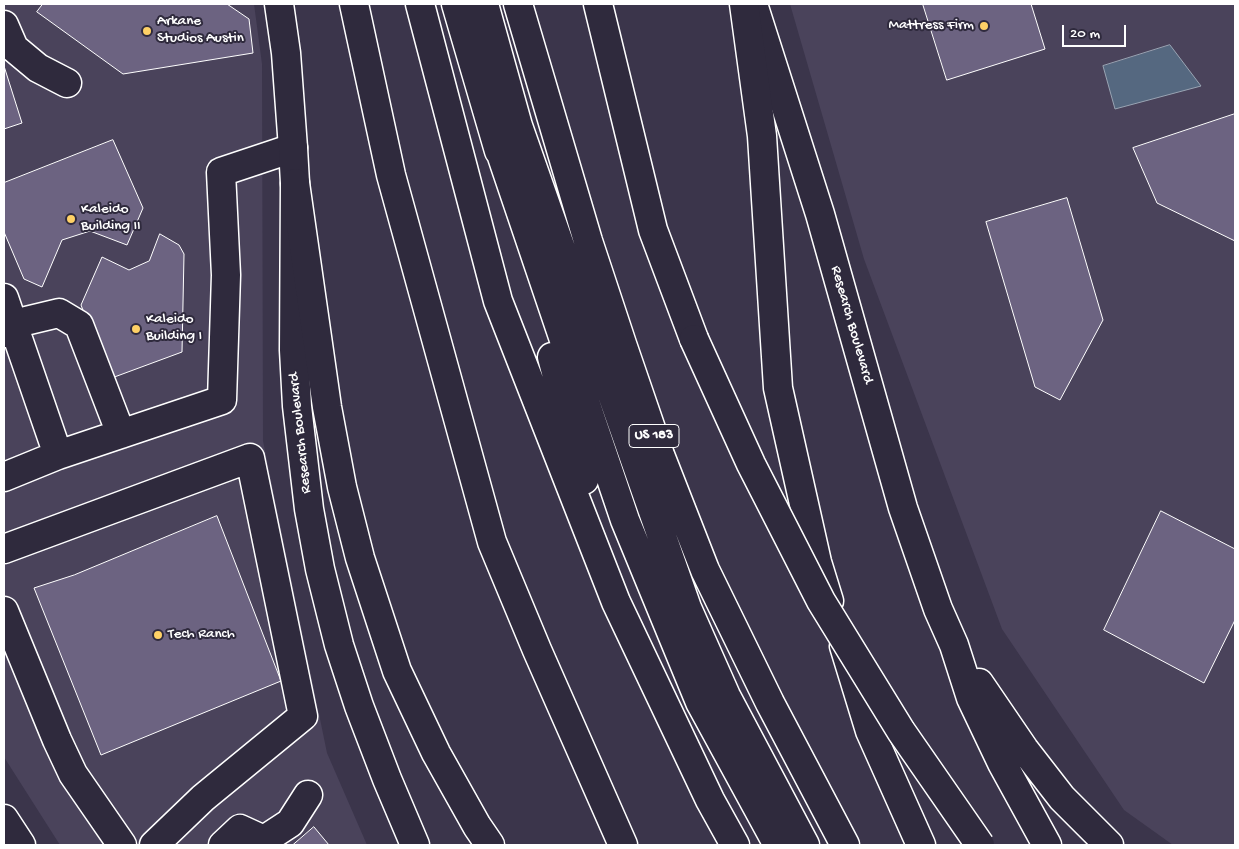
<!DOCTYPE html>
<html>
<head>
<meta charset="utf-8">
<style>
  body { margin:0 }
  #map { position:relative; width:1239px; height:849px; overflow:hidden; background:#3b354b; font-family:"Gochi Hand",sans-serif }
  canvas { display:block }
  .frame { position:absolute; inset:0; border:5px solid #fff; pointer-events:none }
  .scale { position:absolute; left:1062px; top:25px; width:64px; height:22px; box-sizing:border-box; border:2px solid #fff; border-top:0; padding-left:6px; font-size:15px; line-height:18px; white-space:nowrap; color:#fff; -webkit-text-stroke:4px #2f2a3d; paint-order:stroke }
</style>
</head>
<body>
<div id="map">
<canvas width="1239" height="849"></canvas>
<div class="frame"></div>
<div class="scale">20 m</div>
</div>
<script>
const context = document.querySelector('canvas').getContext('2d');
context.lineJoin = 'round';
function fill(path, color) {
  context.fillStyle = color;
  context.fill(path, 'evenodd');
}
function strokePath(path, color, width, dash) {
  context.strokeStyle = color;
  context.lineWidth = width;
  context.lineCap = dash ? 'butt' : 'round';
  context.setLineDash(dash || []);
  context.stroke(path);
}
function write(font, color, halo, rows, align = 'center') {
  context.font = font + ' "Gochi Hand",sans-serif';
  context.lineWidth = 4;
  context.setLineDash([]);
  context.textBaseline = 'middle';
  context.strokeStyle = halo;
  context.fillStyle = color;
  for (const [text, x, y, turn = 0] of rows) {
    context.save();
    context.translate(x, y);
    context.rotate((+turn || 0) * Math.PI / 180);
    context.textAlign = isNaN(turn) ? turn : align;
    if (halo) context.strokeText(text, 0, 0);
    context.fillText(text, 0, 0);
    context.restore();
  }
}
fill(new Path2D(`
  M4,4H254L262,64L263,441L327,753L367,845H60L4,757Z
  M790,4H1235V845H1173L1124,810L1002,629L864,259Z`), '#4a435b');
const water = new Path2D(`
  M1170,45L1201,86L1115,109L1103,66Z`);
fill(water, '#556880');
strokePath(water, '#99a4b3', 1);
const building = new Path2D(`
  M43,4H227L249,19L253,53L123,74L37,12Z
  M923,4H1031L1045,49L947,80Z
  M4,66L22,123L4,129Z
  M1235,114V241L1157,203L1133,148Z
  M113,140L143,208L127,245L90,231L62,240L42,287L24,279L4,232V183Z
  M1067,198L1103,320L1060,400L1035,387L986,222Z
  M160,234L179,245L184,254L182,352L109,379L81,305L102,257L129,270L149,261Z
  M1161,511L1235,549V620L1204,683L1104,630Z
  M217,516L281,681L101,755L34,588L74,575Z
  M314,827L329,845H293Z`);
fill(building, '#6c6381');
strokePath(building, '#fff', 1);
const minor = new Path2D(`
  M4,25L14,48L38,68L67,83
  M4,298L58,455L222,400L226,275L221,172L293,148
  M4,333L13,324L59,313L79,325L121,434
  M4,477L58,455
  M4,549L250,458L303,716L203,798L154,845
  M4,611L57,740L73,774L122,845
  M4,819L21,845
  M223,845L240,829L264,840L290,823L308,795`);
const major = new Path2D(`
  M279,4L286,53L293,148L295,183L294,350L297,406L309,509L320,569L339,645L359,706L387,779L415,845
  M753,4L820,214L903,508L938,609L954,645L971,698L1002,763L1047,845
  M979,683L1024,749L1062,798L1109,845`);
const highway = new Path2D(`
  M354,4L391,175L492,542L537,650L623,845
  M420,4L498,301L616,602L710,800L735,845
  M456,4L499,151
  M484,4L518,126L687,608L726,696L805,845
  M518,4L588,241L622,344L660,455L705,570L770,703L845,845
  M598,4L653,230L694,339
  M744,4L762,136L778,388L817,562L829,601
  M494,133L625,520L700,702L778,845
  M295,183L327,407L342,487L360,558L397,671L436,753L477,826L490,845
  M552,357L584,480
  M844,646L870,731L921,845`);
strokePath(minor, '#fff', 31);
strokePath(major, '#fff', 31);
strokePath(highway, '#fff', 31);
strokePath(minor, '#2f2a3d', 28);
strokePath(major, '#2f2a3d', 28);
strokePath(highway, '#2f2a3d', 28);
const highwayBridge = new Path2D(`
  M694,339L751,464L821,601L901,731L980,845`);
strokePath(highwayBridge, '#fff', 31, []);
strokePath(highwayBridge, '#2f2a3d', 28);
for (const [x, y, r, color] of [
  [984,26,5,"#ffd166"],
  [147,31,5,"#ffd166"],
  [71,219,5,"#ffd166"],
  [136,329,5,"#ffd166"],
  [158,635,5,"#ffd166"]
]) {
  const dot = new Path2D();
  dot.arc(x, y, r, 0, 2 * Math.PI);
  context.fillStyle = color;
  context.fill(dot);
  strokePath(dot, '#2f2a3d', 2);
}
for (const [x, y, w] of [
  [654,436,50]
]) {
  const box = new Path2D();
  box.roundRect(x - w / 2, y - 11.5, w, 23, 4);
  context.fillStyle = '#2f2a3d';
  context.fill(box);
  strokePath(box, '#fff', 1);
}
write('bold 14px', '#fff', null, [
  ["US 183",654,436]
]);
write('15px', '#fff', '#2f2a3d', [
  ["Arkane",157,22],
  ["Studios Austin",157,39],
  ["Mattress Firm",974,26,"right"],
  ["Kaleido",81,210],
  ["Building II",81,227],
  ["Kaleido",146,320],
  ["Building I",146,337],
  ["Tech Ranch",168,635]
], 'left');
write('15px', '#fff', '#2f2a3d', [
  ["Research Boulevard",851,325,74],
  ["Research Boulevard",301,433,-96]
]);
</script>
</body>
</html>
